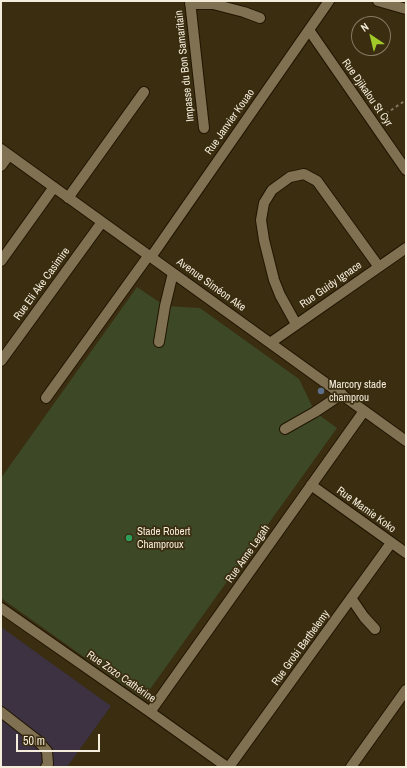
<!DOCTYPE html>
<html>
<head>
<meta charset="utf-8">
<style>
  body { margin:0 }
  #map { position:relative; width:407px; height:768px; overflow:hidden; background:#3a2d10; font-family:"Archivo Narrow",sans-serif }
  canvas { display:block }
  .frame { position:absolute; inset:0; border:2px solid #f5eddc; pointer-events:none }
  .north { position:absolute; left:351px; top:16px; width:40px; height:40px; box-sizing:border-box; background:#3a2d10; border:1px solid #857a62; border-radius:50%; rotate:325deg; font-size:11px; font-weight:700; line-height:16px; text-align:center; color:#f5eddc }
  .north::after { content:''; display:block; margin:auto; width:14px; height:18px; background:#a1c92a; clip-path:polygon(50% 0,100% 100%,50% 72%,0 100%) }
  .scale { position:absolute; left:16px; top:734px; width:84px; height:18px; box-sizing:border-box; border:2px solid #f5eddc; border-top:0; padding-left:5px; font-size:12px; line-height:14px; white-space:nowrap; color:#f5eddc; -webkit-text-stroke:3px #3a2d10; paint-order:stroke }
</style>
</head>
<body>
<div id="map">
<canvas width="407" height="768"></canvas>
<div class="frame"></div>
<div class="north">N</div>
<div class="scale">50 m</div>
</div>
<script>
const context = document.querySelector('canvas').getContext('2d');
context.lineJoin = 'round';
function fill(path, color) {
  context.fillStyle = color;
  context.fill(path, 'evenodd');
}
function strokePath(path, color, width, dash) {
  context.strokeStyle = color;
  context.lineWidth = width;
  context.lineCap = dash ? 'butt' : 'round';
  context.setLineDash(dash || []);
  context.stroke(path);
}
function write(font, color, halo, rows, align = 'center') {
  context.font = font + ' "Archivo Narrow",sans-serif';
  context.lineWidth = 3.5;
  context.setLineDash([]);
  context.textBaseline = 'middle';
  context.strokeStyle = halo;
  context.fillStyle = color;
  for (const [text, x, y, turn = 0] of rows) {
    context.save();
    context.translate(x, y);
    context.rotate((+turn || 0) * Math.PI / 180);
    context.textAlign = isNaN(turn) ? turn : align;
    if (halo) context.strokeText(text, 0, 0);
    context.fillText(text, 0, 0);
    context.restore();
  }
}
fill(new Path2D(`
  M1,627L111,706L67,767H1Z`), '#3c3241');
fill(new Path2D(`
  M137,287L165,306L200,308L299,379L315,412L337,428L143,699L1,598V478Z`), '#3c4826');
const minor = new Path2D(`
  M190,1L204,128
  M378,1L406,9
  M190,4H213L244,12L260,18
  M309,30L406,170
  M1,149L406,441
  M1,166L9,155
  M68,198L144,92
  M151,257L329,1
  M1,261L54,187
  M296,324L280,295L274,280L264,240L261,220L264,203L272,190L290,177L304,174L317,181L379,267
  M159,342L165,306L173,273
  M270,343L406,248
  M1,361L102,222
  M46,398L149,255
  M285,429L315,412L342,394
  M311,485L406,553
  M351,598L364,617L375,629
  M1,608L150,712L227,767
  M1,712L37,740L47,751L48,764L46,767
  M150,712L364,411
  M229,767L391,543
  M351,767L406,690`);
strokePath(minor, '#211500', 12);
strokePath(new Path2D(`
  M381,117L406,100`), '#80755d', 2, [3, 3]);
strokePath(minor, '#807153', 10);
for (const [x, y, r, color] of [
  [321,391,4,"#5c6f8a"],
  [129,538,4,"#2e9e5b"]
]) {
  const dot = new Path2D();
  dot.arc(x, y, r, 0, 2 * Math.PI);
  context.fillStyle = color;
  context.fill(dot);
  strokePath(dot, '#3a2d10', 1.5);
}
write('11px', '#f5eddc', '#3a2d10', [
  ["Impasse du Bon Samaritain",185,66,-96],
  ["Rue Djikalou St Cyr",367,93,55],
  ["Rue Janvier Kouao",230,122,-55],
  ["Rue Eli Ake Casimire",42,284,-54],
  ["Avenue Siméon Ake",211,285,36],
  ["Rue Guidy Ignace",331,285,-35],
  ["Rue Mamie Koko",366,510,36],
  ["Rue Anne Legah",248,554,-55],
  ["Rue Grobi Barthelemy",301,648,-54],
  ["Rue Zozo Cathérine",121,677,35]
]);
write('11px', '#f5eddc', '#3a2d10', [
  ["Marcory stade",329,385],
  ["champrou",329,398],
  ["Stade Robert",137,532],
  ["Champroux",137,545]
], 'left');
</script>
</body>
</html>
